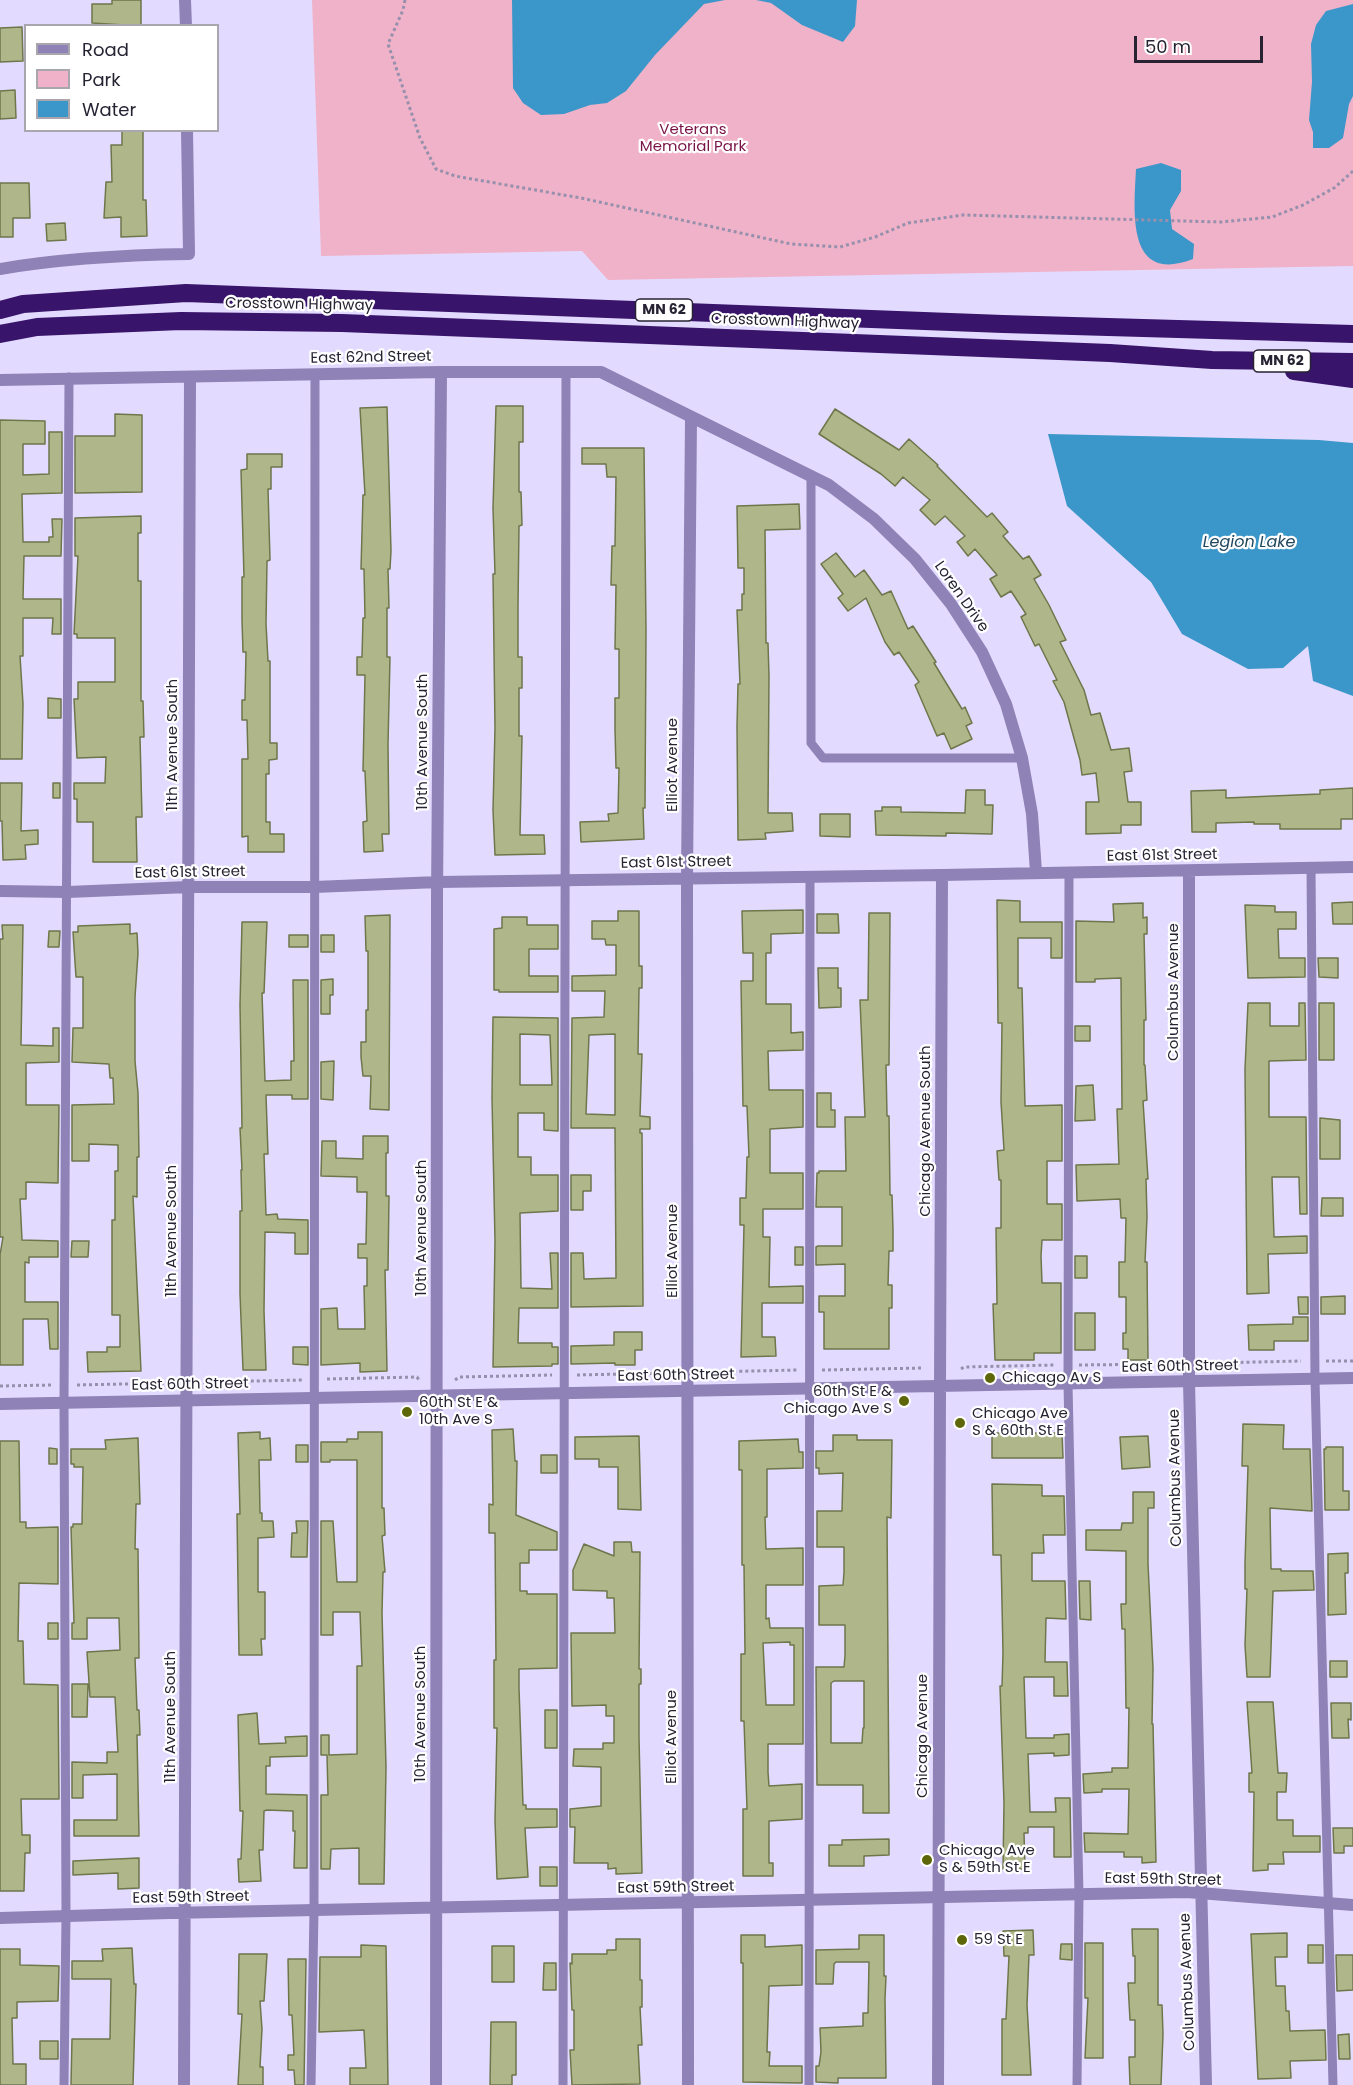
<!DOCTYPE html>
<html>
<head>
<meta charset="utf-8">
<style>
  body { margin:0 }
  #map { position:relative; width:1353px; height:2085px; overflow:hidden; background:#e3dbff; font-family:Poppins,sans-serif }
  canvas { display:block }
  .legend { position:absolute; left:24px; top:24px; width:195px; height:108px; box-sizing:border-box; background:#fff; border:2px solid #a9a7ad; margin:0; padding:8px 10px; list-style:none; font-size:18px; color:#272333 }
  .legend li { display:flex; align-items:center; gap:12px; height:30px }
  .legend b { width:30px; border:2px solid #a9a7ad }
  .scale { position:absolute; left:1134px; top:36px; width:129px; height:27px; box-sizing:border-box; border:3px solid #272333; border-top:0; padding-left:8px; font-size:18px; line-height:21px; white-space:nowrap; color:#272333; -webkit-text-stroke:4px #fff; paint-order:stroke }
</style>
</head>
<body>
<div id="map">
<canvas width="1353" height="2085"></canvas>
<ul class="legend">
<li><b style="height:8px;background:#8f82b6"></b>Road</li>
<li><b style="height:16px;background:#f0b2c8"></b>Park</li>
<li><b style="height:16px;background:#3b97c9"></b>Water</li>
</ul>
<div class="scale">50 m</div>
</div>
<script>
const context = document.querySelector('canvas').getContext('2d');
context.lineJoin = 'round';
function fill(path, color) {
  context.fillStyle = color;
  context.fill(path, 'evenodd');
}
function strokePath(path, color, width, dash) {
  context.strokeStyle = color;
  context.lineWidth = width;
  context.lineCap = dash ? 'butt' : 'round';
  context.setLineDash(dash || []);
  context.stroke(path);
}
function write(font, color, halo, rows, align = 'center') {
  context.font = font + ' Poppins,sans-serif';
  context.lineWidth = 4.5;
  context.setLineDash([]);
  context.textBaseline = 'middle';
  context.strokeStyle = halo;
  context.fillStyle = color;
  for (const [text, x, y, turn = 0] of rows) {
    context.save();
    context.translate(x, y);
    context.rotate((+turn || 0) * Math.PI / 180);
    context.textAlign = isNaN(turn) ? turn : align;
    if (halo) context.strokeText(text, 0, 0);
    context.fillText(text, 0, 0);
    context.restore();
  }
}
fill(new Path2D(`
  M312,0H1353V266L608,280L582,251L321,256Z`), '#f0b2c8');
fill(new Path2D(`
  M512,0H725L704,4L655,55L626,91L607,103L590,105L564,114L541,115L523,103L513,88Z
  M756,0H857L855,26L843,42L802,25L771,3Z
  M1353,4V96L1349,104L1343,138L1329,148H1313V132L1309,120L1312,82L1311,44L1316,25L1326,11Z
  M1161,163L1181,170V191L1170,210L1172,229L1194,244L1193,259C1126,285 1134,211 1136,169Z
  M1048,434L1319,440L1353,443V696L1313,681L1308,646L1283,668L1248,669L1182,634L1151,582L1067,506Z`), '#3b97c9');
const building = new Path2D(`
  M112,0H141V26L92,23V4H112Z
  M22,27L23,61L0,62V28Z
  M15,90L16,118L0,119V91Z
  M122,130H143V200H146L147,236L121,237V217L104,218L106,182H112L111,145H122Z
  M0,183H29L30,218H13V237H0Z
  M65,223L66,240L47,241L46,224Z
  M496,406H523V442H519V492H521L522,525L519,526L518,606V657H522V688H519V736H522L520,835H544L545,854L495,855L493,810L495,728L493,574H495L493,508Z
  M387,407L391,551L390,569H388L389,608H387V657H390L388,744L389,834H382L383,851L364,852L363,822L367,821L365,771H363L365,675H357V657H362L363,618H365L364,569H361L363,495H365L360,408Z
  M835,409L899,450L909,439L938,465L937,466L987,517L992,513L1008,532L1003,536L1023,559L1029,556L1041,575L1034,579L1049,605L1066,640L1060,642L1084,690L1091,715L1100,713L1111,750L1129,748L1132,771L1124,772L1128,802H1141V825H1121V833L1086,834V802H1099L1096,773L1082,775L1080,760L1064,702L1053,681L1057,680L1039,644L1035,646L1021,617L1026,614L1011,591L1001,597L990,579L997,575L975,549L968,556L957,542L965,536L945,516L935,525L920,510L930,500L903,477L895,486L881,474L819,434Z
  M115,414L142,415V492L75,493V436H115Z
  M0,420L45,421V444H23V475L49,474V432H62V493L22,494L23,542H49V537H53L52,519H62L61,556H24L23,599H61V634H52L53,618H23V656H20L23,704L22,759H0Z
  M582,448H644L646,630L645,808H643L644,839L581,842L580,822L609,821L608,814L618,813L619,768H616L615,729V698H619V649H615L616,585H611L612,546H615L616,477H607L606,464H582Z
  M247,454H282V467H271V489H268L270,560L267,561L266,624L268,661H270V743H277V759L269,760V774H266V822H270V834H284V852H248V836L242,837V759H248L247,720H242V700H245L246,652H243L242,620V577H244L241,470L247,469Z
  M799,504L800,529L765,530L766,643H768L769,676L768,813H792L793,831L765,833L766,839L738,840L737,726L738,684H740L737,610H742V594H744V568H738L737,506Z
  M141,516V533H138V581H141V701H143L144,737H140L142,817H136L137,862H93V822H77V799H74V783H105L106,757L77,758L74,699H78V682H115V638H77V634H74L78,556H75V518Z
  M836,553L855,577L864,570L882,595L891,591L908,629L913,626L936,662L934,663L962,709L965,707L972,723L966,726L972,739L951,749L944,733L937,736L915,685L919,682L899,652L894,655L885,642L866,598L848,611L838,598L843,594L821,564Z
  M48,698L61,699V718H48Z
  M0,783H22L21,831L38,830V844L25,845L26,859L3,860L2,821H0Z
  M53,783H60V798H53Z
  M1353,788V819H1341V829H1280V824H1254V822L1216,823V832H1192L1191,791L1226,790V798L1320,794V790Z
  M966,790H985V805H993L992,834L946,833V836L876,835L875,811H882V807H901V812L965,813Z
  M820,814H850V837L820,836Z
  M997,900L1020,901V922H1062V958H1051V938H1018V988H1022L1025,1106L1062,1105V1161H1047V1204H1062V1240H1042L1041,1256L1042,1283H1061V1353H1034V1360H995L993,1304H997L996,1228H1001V1180H999L997,1151L1004,1150L1001,1102L1002,1023H998Z
  M1353,902V924H1333L1332,903Z
  M1143,903V918L1147,917V934H1144L1146,1020H1144V1065H1145L1147,1100L1143,1101L1148,1179H1146L1147,1217L1145,1262H1147L1148,1360H1128V1349H1123V1333H1126V1297H1119V1262H1125L1126,1218H1121L1120,1199L1077,1201L1076,1165L1119,1164L1117,1109H1122L1121,978L1095,979V982H1076V921L1114,922L1113,904Z
  M1245,905L1275,906V912H1296V929H1278L1279,958H1305V977L1248,978Z
  M803,910V933L771,934V953H766V1004H791V1033L803,1032V1050L768,1051L769,1090H803V1127L770,1129V1173H803V1209H763V1237H770L769,1287L803,1286V1303H762V1337H775L776,1356L741,1357L744,1225H740V1198H746L747,1157H749L747,1106H743L741,981H753V953H743L742,911Z
  M618,911H639V966H642V988H639L638,1054H642L640,1116L650,1117V1129H640V1133H642L643,1306L571,1307V1253H583L584,1279L616,1278L615,1128H571L572,1018L604,1017L605,991H572V976L616,975V945H606L605,939H592V921H618ZM615,1034V1115L586,1114L589,1035Z
  M869,913H890L889,1065H886L887,1116H889L890,1195H892L893,1230V1251H889L888,1285H892V1308H889V1349H824V1312H819V1296H845V1264L816,1265V1247L818,1246H842V1207H816L817,1173H819V1171H846L845,1117H865L860,1000H868Z
  M817,914H838L839,933H817Z
  M390,915L389,1110L370,1109L371,1076H363L361,1057V1042H366V1010H368V951H366L365,916Z
  M502,917H527V925H558V949H529V976H558V992H499V990H494V929L502,928Z
  M242,922H267L264,993H262L265,1081L291,1080V1061H294L293,980H308V1099H292V1095H266L268,1154H264L266,1215L277,1214L278,1219L308,1220V1254H295V1233L265,1232L264,1311L266,1370H243L240,1294V1211H242L241,1170H242L240,1128H242L240,1005Z
  M130,924V934L137,933L138,953L135,997V1061L138,1093L139,1157H137V1197L133,1196L141,1371L88,1372L87,1352H107V1347H120V1315H112V1220H115V1171H118V1145L89,1144V1161H72V1105L114,1104L113,1078H110L109,1064L72,1062L73,1028H83V977H76L73,932H78V926Z
  M2,925H23L21,1045L53,1046V1028H59V1062L26,1063V1105H59L58,1183L26,1182V1199H20L22,1240L58,1241V1257H29V1263L25,1262V1302H58V1349H50L48,1319H23V1365H0V1255L3,1237H0V939H3Z
  M49,931H60L59,947H48Z
  M289,935H308V947H289Z
  M321,935H334V952H321Z
  M1318,958H1338V978L1319,977Z
  M818,968H838V988H841V1007L819,1008Z
  M333,979V995H330V1014H321V980Z
  M1248,1003H1270V1026H1299V1003H1305L1306,1060L1269,1061V1117H1306L1307,1214H1300L1299,1177H1272L1274,1237L1307,1236V1253L1268,1254L1269,1293L1247,1294L1245,1069Z
  M1319,1003H1334V1060H1319Z
  M493,1017L558,1018V1131L544,1130V1113H518V1157H531V1175H558V1211L520,1213L521,1288L552,1289L550,1253H558V1308H519L518,1343H552V1347H558V1364H552V1366L493,1367L495,1241L492,1098ZM520,1034L550,1035L552,1085H520Z
  M1075,1026H1090V1041H1075Z
  M334,1061L333,1100L321,1099V1062Z
  M1093,1085L1095,1120L1075,1121L1076,1086Z
  M817,1093H831V1110H835V1127H817Z
  M1320,1118L1340,1120V1159H1320Z
  M363,1136H388V1153H386V1196H389L388,1270H385L387,1371L360,1372V1363L321,1365V1309L337,1308L338,1329H365L364,1286H367V1258H358V1244H366L367,1192H357V1177L321,1176L322,1141H336V1158L363,1159Z
  M571,1175H591V1191H583V1210H571Z
  M1322,1198H1343V1216H1321Z
  M72,1241H89L88,1257H71Z
  M795,1247H803V1265H795Z
  M1075,1256H1087V1278H1075Z
  M1345,1296V1314H1321V1297Z
  M1298,1297H1308V1314H1299Z
  M1075,1313H1095V1350H1075Z
  M1293,1317H1308V1341H1274V1350H1249L1248,1325L1293,1324Z
  M614,1332H642V1350H635V1365H615V1363L571,1364V1346L614,1345Z
  M293,1347H308V1365L293,1364Z
  M1243,1424L1284,1425L1283,1449H1310L1312,1511L1270,1508L1271,1569H1281V1571H1313L1314,1590L1273,1591L1270,1677H1247L1245,1645L1247,1589H1245V1563L1248,1466H1242Z
  M513,1429L515,1461H517L516,1515L557,1532V1550H529V1563H520V1591H527V1594H557V1668L519,1669V1688L523,1805H526V1809H557V1827L525,1828L528,1877L497,1879L495,1820L497,1728H494V1660H496L495,1533H489V1504L493,1505L492,1430Z
  M260,1432V1439L270,1438L271,1460H259L260,1513H262V1521H273L274,1537L258,1538V1592H265V1639H261L262,1655H239L237,1514H240L238,1433Z
  M358,1432H382V1508H384L385,1535L382,1536L385,1572H383L382,1613L386,1767L384,1884H359V1848L331,1849L330,1869H321V1795H328L327,1755H321V1735H329V1755L357,1754V1666H362L360,1612H333V1635H321V1521H333L337,1582H357V1460H330V1462H321V1442H347V1439H358Z
  M992,1433H1062L1063,1458H992Z
  M833,1435H857V1440H892L891,1518L887,1517L889,1813H863V1785H817L816,1667H844L845,1656V1625H819V1586L843,1585L844,1573V1547H817V1511H842L843,1473L819,1474V1468H816V1451H833ZM834,1681H864V1728H863L862,1743H831V1683Z
  M639,1436L641,1510L618,1509V1467H599V1459H575V1437Z
  M1148,1436L1150,1467L1122,1469L1120,1437Z
  M138,1438L140,1504H136L135,1549H138L139,1658H135L137,1710H139L140,1735H137L139,1836H74V1820H117V1774L83,1775V1798H72V1762L107,1763V1752H118L115,1697H90L87,1652L120,1650L119,1618H87V1639H72V1623H74L71,1527H73V1524H82L83,1467H74V1464H71V1449H106L105,1440Z
  M798,1439L799,1452H803V1468L767,1469V1517H765L766,1549L803,1548V1585H766V1619L769,1618L770,1628H803V1744H768V1772L769,1786L802,1784V1819L769,1821V1863H773V1876H743V1809H747L744,1721H741V1654H745L744,1565H742V1470H739V1441ZM790,1642V1645H794V1705H766L763,1643Z
  M0,1441H19L20,1522H26V1528L58,1527V1584L19,1583L18,1641H23L24,1684L58,1685L59,1799H21L22,1835H30V1853H25L24,1891H0Z
  M296,1445H308V1462H296Z
  M1326,1447H1343V1491H1349V1510H1325L1324,1449H1326Z
  M49,1448L57,1449V1464H49Z
  M541,1455H557V1473H541Z
  M992,1484L1042,1485V1496H1064L1065,1535H1043L1044,1553H1032V1581H1065L1066,1619L1046,1618L1045,1662H1067L1068,1696H1054V1677H1024L1026,1738H1054V1735L1069,1734V1755L1054,1756V1753L1028,1754L1030,1812H1056L1055,1798H1070L1071,1857H1054V1827H1028V1833H1024L1025,1869H1003L1004,1803L1000,1686H1002L1003,1653L1001,1555H993Z
  M1133,1492H1154V1508H1148V1564L1153,1668L1152,1724H1153L1156,1862L1142,1863V1857H1124V1852H1085L1084,1833L1128,1834L1129,1789H1102V1792L1084,1793L1083,1774L1112,1772V1768H1128L1129,1708H1126L1125,1629H1122L1121,1604H1126V1551L1086,1550V1530H1121L1122,1523H1133Z
  M296,1521H308L307,1557H291L292,1533H297Z
  M614,1542H631L632,1552H640L639,1669H641V1684H639V1737L642,1873L616,1874V1868L608,1869V1863H574L575,1827H570V1809L601,1806V1767L573,1766L574,1749H603V1743H614V1716H606V1705L572,1706L571,1633H615L614,1598H607V1591L573,1590V1570L584,1544L614,1556Z
  M1348,1553V1573H1345L1346,1614L1328,1615V1554Z
  M1079,1581H1090L1091,1620L1080,1619Z
  M48,1623H58V1639H48Z
  M1330,1661H1347V1677H1330Z
  M72,1684H88L87,1717H72Z
  M1247,1702H1273L1278,1773H1287L1286,1792H1277V1820H1293V1836H1320V1852H1283L1284,1864H1268V1870L1253,1871L1254,1792H1249V1773H1252Z
  M1331,1703H1351V1720L1348,1719L1349,1738H1332Z
  M545,1710H557V1748H545Z
  M257,1713L259,1744L286,1743L285,1737L307,1736V1756L270,1757V1766H266V1794L307,1795V1868H294L295,1831H293V1811L267,1810L264,1811L263,1850H259L261,1881L239,1882L238,1859H241L243,1811H240L238,1715Z
  M1333,1828H1353V1846H1344V1853H1334Z
  M889,1839V1855L864,1856V1866H829V1845H842V1840Z
  M139,1858V1888L118,1889V1873L73,1875V1861Z
  M540,1867H557V1886H540Z
  M1132,1929H1158V2005H1162L1163,2034L1161,2085H1130L1129,2057H1135V2020H1130L1128,1983H1135V1956H1133Z
  M1033,1930L1034,1955H1029L1027,2005L1031,2075H1002V2019H1006L1009,1956H1004L1003,1931Z
  M1287,1933V1957H1275L1276,1986H1285L1286,2011H1289L1290,2031L1325,2030L1326,2060L1290,2061L1291,2078L1258,2079L1251,1934Z
  M741,1935H765V1947L802,1945V1985L769,1986L767,2052H770L769,2066H802V2083L743,2082V1963H741Z
  M859,1935H884V1976H886L885,1999L886,2078H838V2083L816,2082V2066H819L821,2052L820,2028L863,2026V2013H868L869,1962H836L834,1964L833,1984H816V1950L859,1949Z
  M616,1939H640V1980H642V2007H640L642,2045H638L640,2084L572,2085L570,2050H574V2010H572L570,1963L572,1964V1954H607V1950H616Z
  M1085,1943H1103V2058H1085L1088,1998H1085Z
  M1061,1944H1072V1960L1060,1959Z
  M361,1945L386,1946L388,2085H350V2068H366L364,2030L319,2032L320,1957H361Z
  M1308,1945H1323V1963H1308Z
  M492,1946H514V1982H492Z
  M132,1948L134,1984H136L133,2085H71L72,2039H110L111,1979H72V1961H103L102,1949Z
  M0,1949H20V1965L59,1966L58,2001L17,2002V2018H12L13,2064H26V2085H0Z
  M239,1954H267L264,2001H260L262,2029L260,2067H263V2085H238L242,2014H238Z
  M1336,1955H1353V1990L1337,1991Z
  M288,1959H306L304,2085H295L294,2070H288V2055H294L292,2015H289Z
  M544,1963H556V1990H543Z
  M491,2022H516V2075H512V2085H490Z
  M1349,2034L1350,2059H1339L1338,2035Z
  M40,2041H58V2059H40Z`);
fill(building, '#afb78a');
strokePath(building, '#6e764b', 1.5);
strokePath(new Path2D(`
  M405,0L403,10L388,44L420,138L436,169L455,176L581,198L791,244L840,247L875,237L908,223L963,215L1221,222L1272,217L1303,205L1334,188L1353,171
  M1326,1361H1353
  M1207,1364L1208,1361L1214,1363L1301,1361
  M1079,1365L1171,1364
  M961,1369L964,1367L1055,1365
  M822,1370L922,1368
  M577,1375L670,1373L673,1377
  M705,1376L709,1372L798,1370
  M327,1379L417,1377L420,1382
  M455,1380L459,1377L552,1375
  M77,1385L169,1383L171,1385
  M204,1385L207,1382L303,1380
  M0,1386L52,1385`), '#9690ac', 3, [3, 3]);
strokePath(new Path2D(`
  M811,477V743L823,758H1022
  M1311,867L1315,1379L1333,2085
  M1069,872L1068,1384L1079,1895L1077,2085
  M64,2085L66,1916L64,1403L69,377
  M311,2085L314,1911L315,374
  M563,2085L566,371
  M809,2085L810,876`), '#8f82b6', 9);
strokePath(new Path2D(`
  M185,0L186,26
  M0,269C63,258 125,255 189,254L187,130
  M0,380L441,372H601L829,485L874,519L915,559L951,604L982,652L1006,704L1022,758L1032,814L1036,872
  M1189,871V1382L1206,2085
  M0,891L68,892L188,887H314L438,882L942,875L1353,867
  M940,1387L942,875
  M0,1918L170,1913L1186,1892L1353,1905
  M184,2085L190,377
  M436,2085L437,898L441,372
  M688,2085L687,878L691,418`), '#8f82b6', 12);
strokePath(new Path2D(`
  M0,1404L1353,1378
  M938,2085L940,1387`), '#8f82b6', 12);
strokePath(new Path2D(`
  M0,310L23,304L186,293L1003,324L1353,334
  M0,334L37,327L181,321L342,323L1110,353L1212,360L1353,362
  M1294,371L1353,379`), '#39146b', 18);
for (const [x, y, r, color] of [
  [990,1378,6,"#5d670a"],
  [904,1401,6,"#5d670a"],
  [407,1412,6,"#5d670a"],
  [960,1423,6,"#5d670a"],
  [927,1860,6,"#5d670a"],
  [962,1940,6,"#5d670a"]
]) {
  const dot = new Path2D();
  dot.arc(x, y, r, 0, 2 * Math.PI);
  context.fillStyle = color;
  context.fill(dot);
  strokePath(dot, '#fff', 2);
}
for (const [x, y, w] of [
  [664,310,57],
  [1282,361,57]
]) {
  const box = new Path2D();
  box.roundRect(x - w / 2, y - 11, w, 22, 4.5);
  context.fillStyle = '#fff';
  context.fill(box);
  strokePath(box, '#272333', 1.5);
}
write('bold 14px', '#272333', null, [
  ["MN 62",664,310],
  ["MN 62",1282,361]
]);
write('15px', '#7a1347', '#fff', [
  ["Veterans",693,130],
  ["Memorial Park",693,147]
]);
write('15px', '#272333', '#fff', [
  ["Crosstown Highway",299,305,1],
  ["Crosstown Highway",785,322,2],
  ["East 62nd Street",371,358,-1],
  ["Loren Drive",961,597,55],
  ["10th Avenue South",423,742,-90],
  ["11th Avenue South",173,745,-90],
  ["Elliot Avenue",673,765,-90],
  ["East 61st Street",1162,856,-1],
  ["East 61st Street",676,863,-1],
  ["East 61st Street",190,873,-1],
  ["Columbus Avenue",1174,992,-90],
  ["Chicago Avenue South",926,1131,-90],
  ["10th Avenue South",422,1228,-90],
  ["11th Avenue South",172,1231,-90],
  ["Elliot Avenue",673,1251,-90],
  ["East 60th Street",1180,1367,-1],
  ["East 60th Street",676,1376,-1],
  ["East 60th Street",190,1385,-1],
  ["Columbus Avenue",1176,1478,-91],
  ["10th Avenue South",421,1714,-90],
  ["11th Avenue South",171,1717,-90],
  ["Chicago Avenue",923,1736,-90],
  ["Elliot Avenue",672,1737,-90],
  ["East 59th Street",1163,1880,1],
  ["East 59th Street",676,1888,-1],
  ["East 59th Street",191,1898,-1],
  ["Columbus Avenue",1188,1982,-92]
]);
write('15px', '#272333', '#fff', [
  ["Chicago Av S",1002,1378],
  ["60th St E &",892,1392,"right"],
  ["Chicago Ave S",892,1409,"right"],
  ["60th St E &",419,1403],
  ["10th Ave S",419,1420],
  ["Chicago Ave",972,1414],
  ["S & 60th St E",972,1431],
  ["Chicago Ave",939,1851],
  ["S & 59th St E",939,1868],
  ["59 St E",974,1940]
], 'left');
write('italic 16px', '#22485e', '#fff', [
  ["Legion Lake",1249,543]
]);
</script>
</body>
</html>
